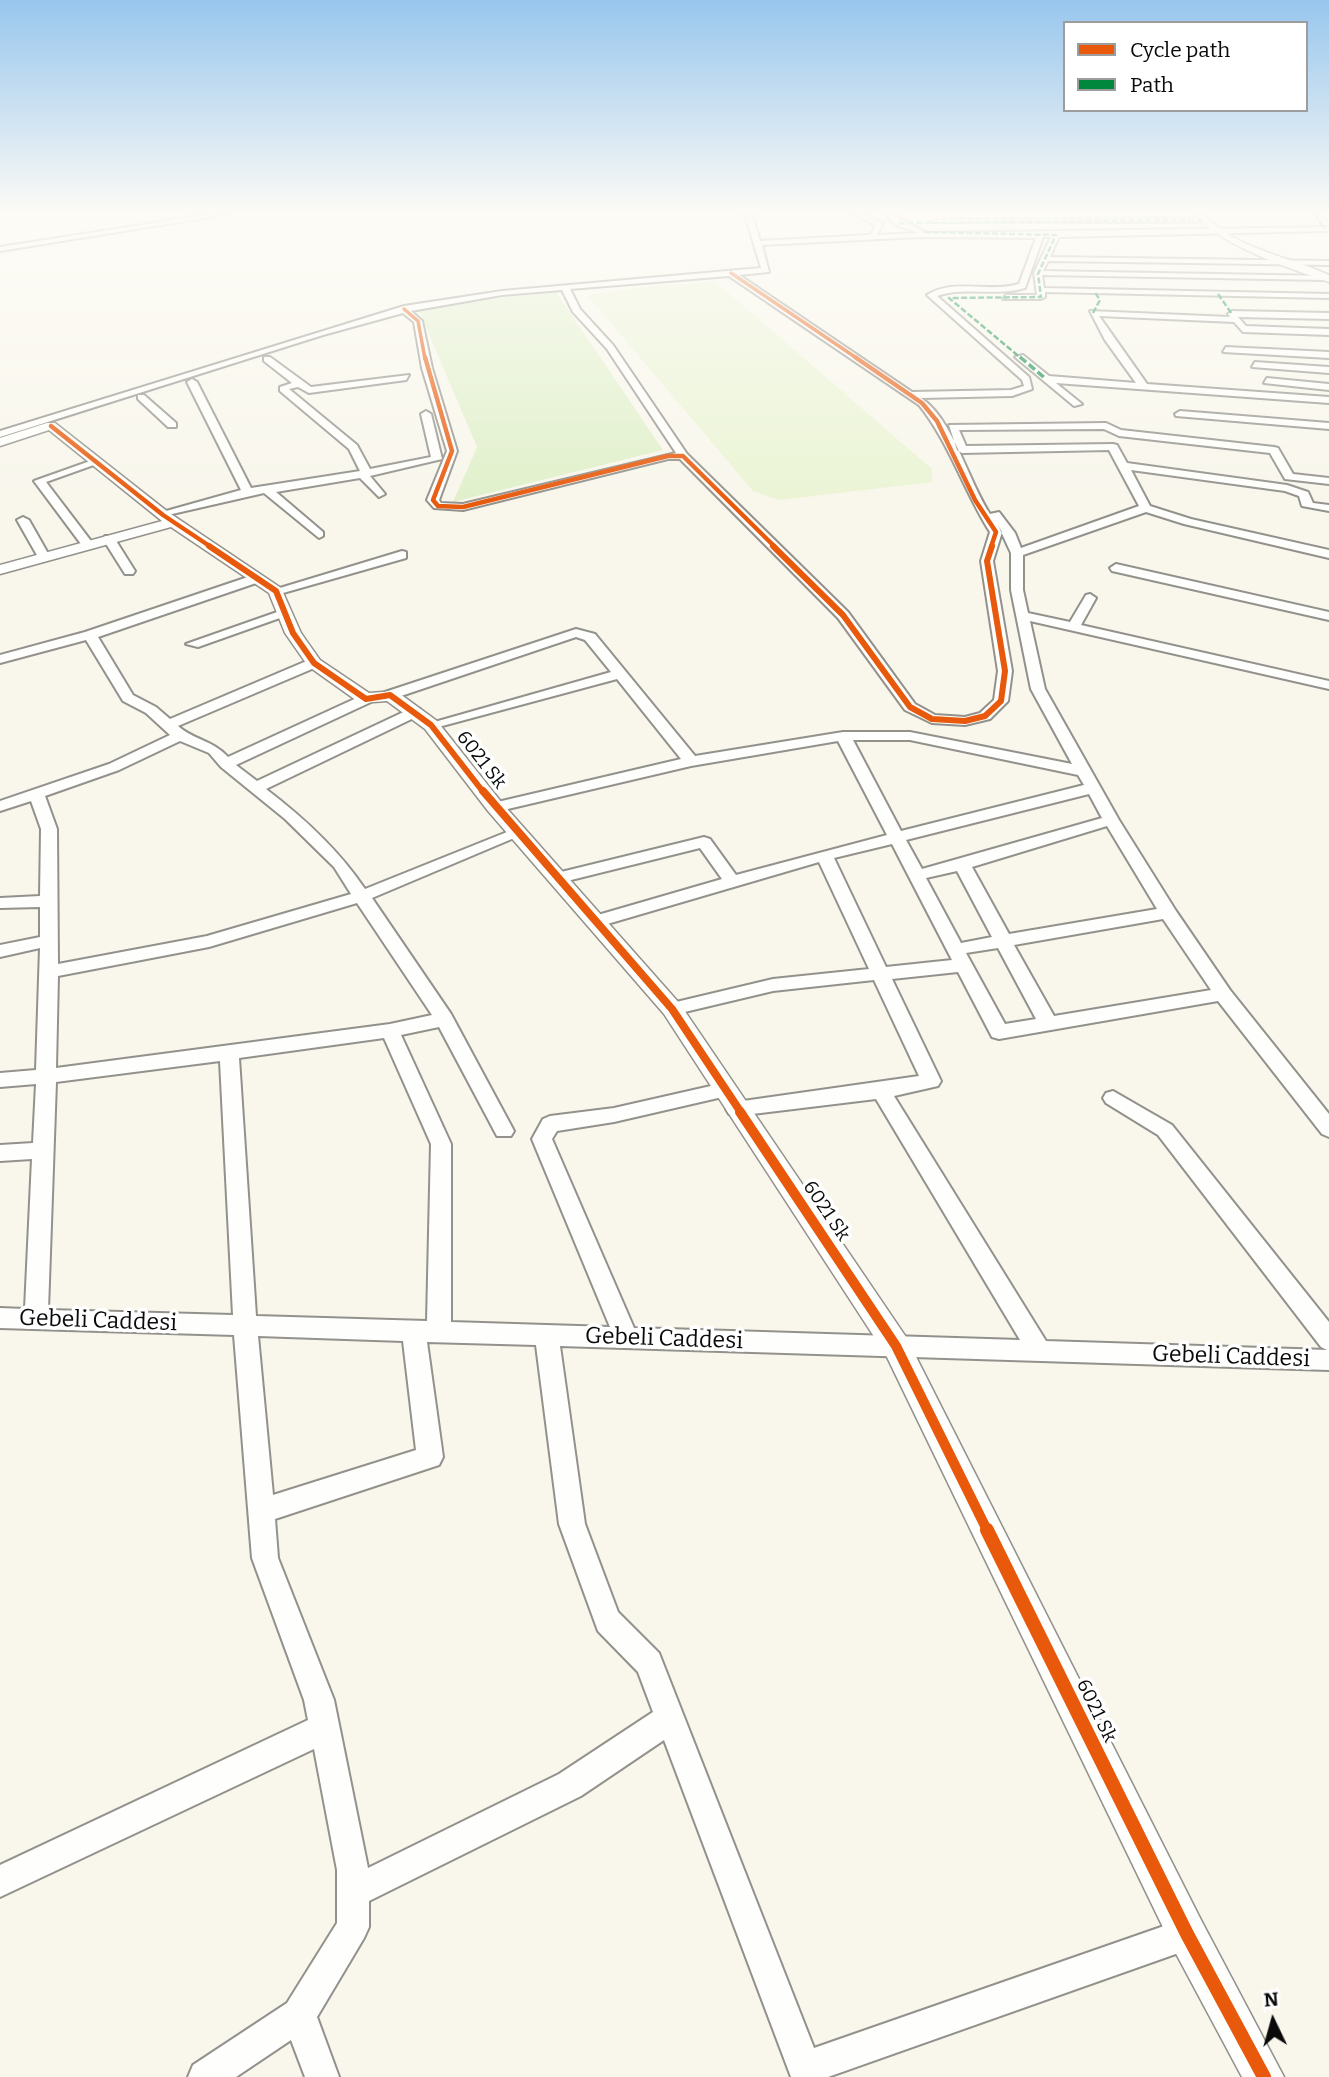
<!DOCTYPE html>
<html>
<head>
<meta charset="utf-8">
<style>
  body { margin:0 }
  #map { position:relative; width:1329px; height:2077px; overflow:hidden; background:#f9f7ec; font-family:Bitter,serif }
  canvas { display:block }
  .legend { position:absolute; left:1063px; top:21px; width:245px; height:91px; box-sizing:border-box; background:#fff; border:2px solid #9d9d9d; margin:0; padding:9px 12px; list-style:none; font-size:21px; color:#0a0a0a }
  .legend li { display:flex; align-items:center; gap:14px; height:35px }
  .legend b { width:35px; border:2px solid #9d9d9d }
  .north { position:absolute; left:1238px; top:1986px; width:70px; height:70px; -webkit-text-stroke:5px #fff; paint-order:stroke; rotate:355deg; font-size:19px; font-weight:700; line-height:28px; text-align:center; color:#0a0a0a }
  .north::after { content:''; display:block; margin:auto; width:24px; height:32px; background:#0a0a0a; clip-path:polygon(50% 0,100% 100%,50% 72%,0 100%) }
</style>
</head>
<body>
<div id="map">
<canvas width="1329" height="2077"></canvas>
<ul class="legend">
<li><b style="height:9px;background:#e8590c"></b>Cycle path</li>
<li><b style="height:9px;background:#00873e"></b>Path</li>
</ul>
<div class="north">N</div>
</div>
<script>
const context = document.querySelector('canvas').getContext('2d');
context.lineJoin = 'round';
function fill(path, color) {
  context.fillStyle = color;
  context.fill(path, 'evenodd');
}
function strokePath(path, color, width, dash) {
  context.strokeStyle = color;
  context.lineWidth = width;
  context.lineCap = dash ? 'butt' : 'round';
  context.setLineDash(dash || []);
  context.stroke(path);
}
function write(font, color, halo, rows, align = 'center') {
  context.font = font + ' Bitter,serif';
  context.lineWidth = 7;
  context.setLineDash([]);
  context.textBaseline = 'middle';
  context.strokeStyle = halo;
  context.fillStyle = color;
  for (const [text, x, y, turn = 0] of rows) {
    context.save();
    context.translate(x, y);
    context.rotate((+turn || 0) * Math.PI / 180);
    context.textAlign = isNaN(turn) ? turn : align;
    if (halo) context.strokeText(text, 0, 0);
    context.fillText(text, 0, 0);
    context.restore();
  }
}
fill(new Path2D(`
  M556,292L663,450L453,502L477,447L419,311L480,300Z`), '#e0f0ca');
fill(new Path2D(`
  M716,282L932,469V482L779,500L753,491L587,295L650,286Z`), '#eaf4d4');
const minor = new Path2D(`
  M212,214H229L0,251V247Z
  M745,214H752L760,241L870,235L876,226L854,214H862L883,223L877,235L919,233L896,225L885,214H892L927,233L1329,227V231L1059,237L1050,257L1329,261V265L1048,261L1043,271L1329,276L1326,280L1042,275L1044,288L1329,294V298L1045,292V297L1041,299H1003L1006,295H1037L1034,273L1051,237H1043L1025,288C996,297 965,286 937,296L1029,377L1032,389L1012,396L921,398C953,419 968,481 990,514L999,512L1015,533L1021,548L1139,506L1109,450L962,453L957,450L949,425L1106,423L1121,430L1274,447L1278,448L1293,474L1329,478V484L1285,479L1270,453L1119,436L1104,429L959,430L966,446L1113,444L1117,445L1127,463L1287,485L1308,492L1313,503L1329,505V511L1302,506L1299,496L1285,491L1131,470L1150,506L1191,519L1329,550V558L1184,524L1146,512L1023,555V590L1028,613L1070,622L1086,595L1090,594L1096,598L1081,625L1329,681V689L1030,621L1045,689L1119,820L1176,911L1230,990L1329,1114V1137L1322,1134L1218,1001L999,1039L992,1037L958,972L892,979L941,1081L938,1086L894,1096L1046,1341L1327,1350L1321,1347L1158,1135L1106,1103L1103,1098L1106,1093L1113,1091L1172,1125L1329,1322V1370L560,1346L585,1524L618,1612L659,1653L814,2048L1187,1918L1199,1922L1203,1934L1199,1946L1187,1950L828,2077H791L664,1740L581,1796L369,1901V1927L364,1938L317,2017L339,2077H305L291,2040L236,2077H188L193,2065L287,2003L337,1923V1870L314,1749L0,1897V1865L308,1720L304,1700L252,1558L234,1335L0,1328V1308L25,1309L32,1159L0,1161V1145L33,1143L36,1084L0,1087V1073L36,1070L40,948L0,957V945L40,937V907L0,908V898L40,896L41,829L31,801L0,811V801L109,764L170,735L146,713L123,701L86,640L0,663V655L85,632L251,576H259V582L98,637L133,695L156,707L170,719L309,660H319V666L178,726C194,740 214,741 228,757L361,696H371V702L236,765L257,781L410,709H420V715L266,789C304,818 338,849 365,889L512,830L518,828L526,833L372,898L451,1014L514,1131L511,1136H497L439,1027L401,1035L451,1144V1322L610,1327L532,1139L543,1119L550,1116L614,1108L724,1083L731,1085L734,1090L731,1095L614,1122L557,1131L552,1139L634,1328L1020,1340L876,1099L736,1116L729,1114L726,1109L729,1104L736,1102L919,1076L874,980L773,991L672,1015L663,1009L672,1003L773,979L869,969L819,862L597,927L588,921L591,917L722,879L700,848L559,883L551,878L553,874L704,837L710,839L736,875L887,835L838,741L691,766L495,812L489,810V804L681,759L617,679L431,729L424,725L611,672L585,640L576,637L395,698H385V692L576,629L595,634L695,756L843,732H910L1072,764L1031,689L1011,590V553L998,525L1002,532L993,561L1012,671L1008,701L990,719L965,725L932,723L905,710L838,618L680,459H668L463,510L434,508L427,500L447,451L422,368L414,322L403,313L323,335L0,437V431L404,306L502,291L761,268ZM920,237L1036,238L1019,284C989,293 953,278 927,295L1022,380L1024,386L1011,390L912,392L739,275L769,272L762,245ZM729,276L919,405C949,442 964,491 990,532L981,561L998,671L994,700L980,713L965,717L935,715L915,704L848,612L687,454L613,345L580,309L570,289ZM562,290L573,312L607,349L676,453L463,504L441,503L439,500L457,451L432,368L422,321L411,311L502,295ZM853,740H910L1078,775L1084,785L901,831ZM180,741L209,753L221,767L285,819L334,867L351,894L207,936L58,964L57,829L45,796L119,770ZM1089,794L1102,818L922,869L906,840ZM1107,826L1157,909L1009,934L972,867ZM892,844L952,960L886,967L834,858ZM957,871L992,937L961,943L926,878ZM357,903L432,1015L390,1024L56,1068L58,976L209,947ZM1163,919L1211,990L1054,1016L1014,945ZM998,948L1036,1019L1005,1024L966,953ZM384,1038L431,1144L427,1321L256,1316L239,1058ZM220,1061L233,1315L48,1310L56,1082ZM258,1336L403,1341L416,1450L273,1495ZM427,1342L536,1345L559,1524L598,1631L638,1672L653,1712L559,1774L368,1868L334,1700L278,1558L275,1519L439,1465L443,1457Z
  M1203,218L1206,222H930L934,220Z
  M1090,311L1230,317L1228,314L1232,311L1329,313V319L1238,317L1246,326L1329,329V335L1243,332L1234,322L1099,316L1147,384L1329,397V403L1056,383L1082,404L1074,406L1015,357L1023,355L1049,376L1136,383L1105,340Z
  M1226,347L1329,352V358L1223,352Z
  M264,357H270L311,387L409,375L406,380L309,393L298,387L289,389L357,445L370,469L431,457L421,414L426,411L431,414L442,459L370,476L385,494L379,497L360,478L276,492L323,532V536L319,538L264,493L159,517V513L241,490L187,382L192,379L197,382L251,488L360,471L349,449L280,391V387L292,383L264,361Z
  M1255,362L1329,367V373L1252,367Z
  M1267,378L1329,384V390L1264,383Z
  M138,395H144L176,423V427H168L138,399Z
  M1180,411L1329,423V429L1176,416L1175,414Z
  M93,460L102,462L46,482L94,545L88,549L84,548L34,481Z
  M23,517L29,520L50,557L48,560L38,557L17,520Z
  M105,536H113L135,571L133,574H125L103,539Z
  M402,551L406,552V558L276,595L270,591Z
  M1116,564L1329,612V620L1112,571L1110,568Z
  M280,611L291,614L198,647L186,644Z`);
const tertiary = new Path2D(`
  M1195,214H1203C1236,249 1287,256 1329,275V282C1291,269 1219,245 1195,214Z
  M47,423H55L168,512L281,588L301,633L320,660L369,693L396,691L437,721L502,803L680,1004L906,1337L1201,1920L1284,2077H1242L1173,1948L886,1355L664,1014L488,811L425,729L387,701L360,703L308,666L285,633L269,593L171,527L0,574V565L162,521L49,430L0,446V438Z`);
strokePath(minor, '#92918c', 4);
strokePath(tertiary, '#92918c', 3);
fill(minor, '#fefefc');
fill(tertiary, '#fefefc');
strokePath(new Path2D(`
  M1315,214L1325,229
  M899,223L1203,220
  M924,232L1056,235L1038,274L1041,297L949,298L1022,359
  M1218,294L1232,314
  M1093,313L1100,300L1094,291`), '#00873e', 2.5, [6, 2.5]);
strokePath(new Path2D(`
  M1020,357L1046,379`), '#00873e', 3.5, [8, 3.5]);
strokePath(new Path2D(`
  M731,273L858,359
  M404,309L418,321L425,359`), '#e8590c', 3.5);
strokePath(new Path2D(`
  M425,357L452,451L433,500L438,506L463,507L668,456H683L775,547
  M855,357L922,403L937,421L975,500L996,532L991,547
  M51,426L163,515L211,547`), '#e8590c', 4.5);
strokePath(new Path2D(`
  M209,546L276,591L293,633L314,663L366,699L390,695L431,725L484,793
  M773,546L843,615L910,707L932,719L965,721L985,716L1001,701L1005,671L987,561L992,546`), '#e8590c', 6);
strokePath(new Path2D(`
  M483,791L672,1009L742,1114`), '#e8590c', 8);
strokePath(new Path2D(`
  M740,1112L896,1346L988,1532`), '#e8590c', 10);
strokePath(new Path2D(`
  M987,1530L1187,1934L1264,2077`), '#e8590c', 14);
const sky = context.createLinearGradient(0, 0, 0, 505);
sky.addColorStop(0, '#98c6ed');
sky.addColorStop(0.42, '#fcfbf6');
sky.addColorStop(1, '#fcfbf600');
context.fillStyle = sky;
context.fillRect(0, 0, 1329, 505);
write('19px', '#0a0a0a', '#fff', [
  ["6021 Sk",481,760,52],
  ["6021 Sk",826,1211,56],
  ["6021 Sk",1096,1711,64]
]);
write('23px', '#0a0a0a', '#fff', [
  ["Gebeli Caddesi",98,1321,2],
  ["Gebeli Caddesi",664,1339,2],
  ["Gebeli Caddesi",1231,1357,2]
]);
</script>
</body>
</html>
